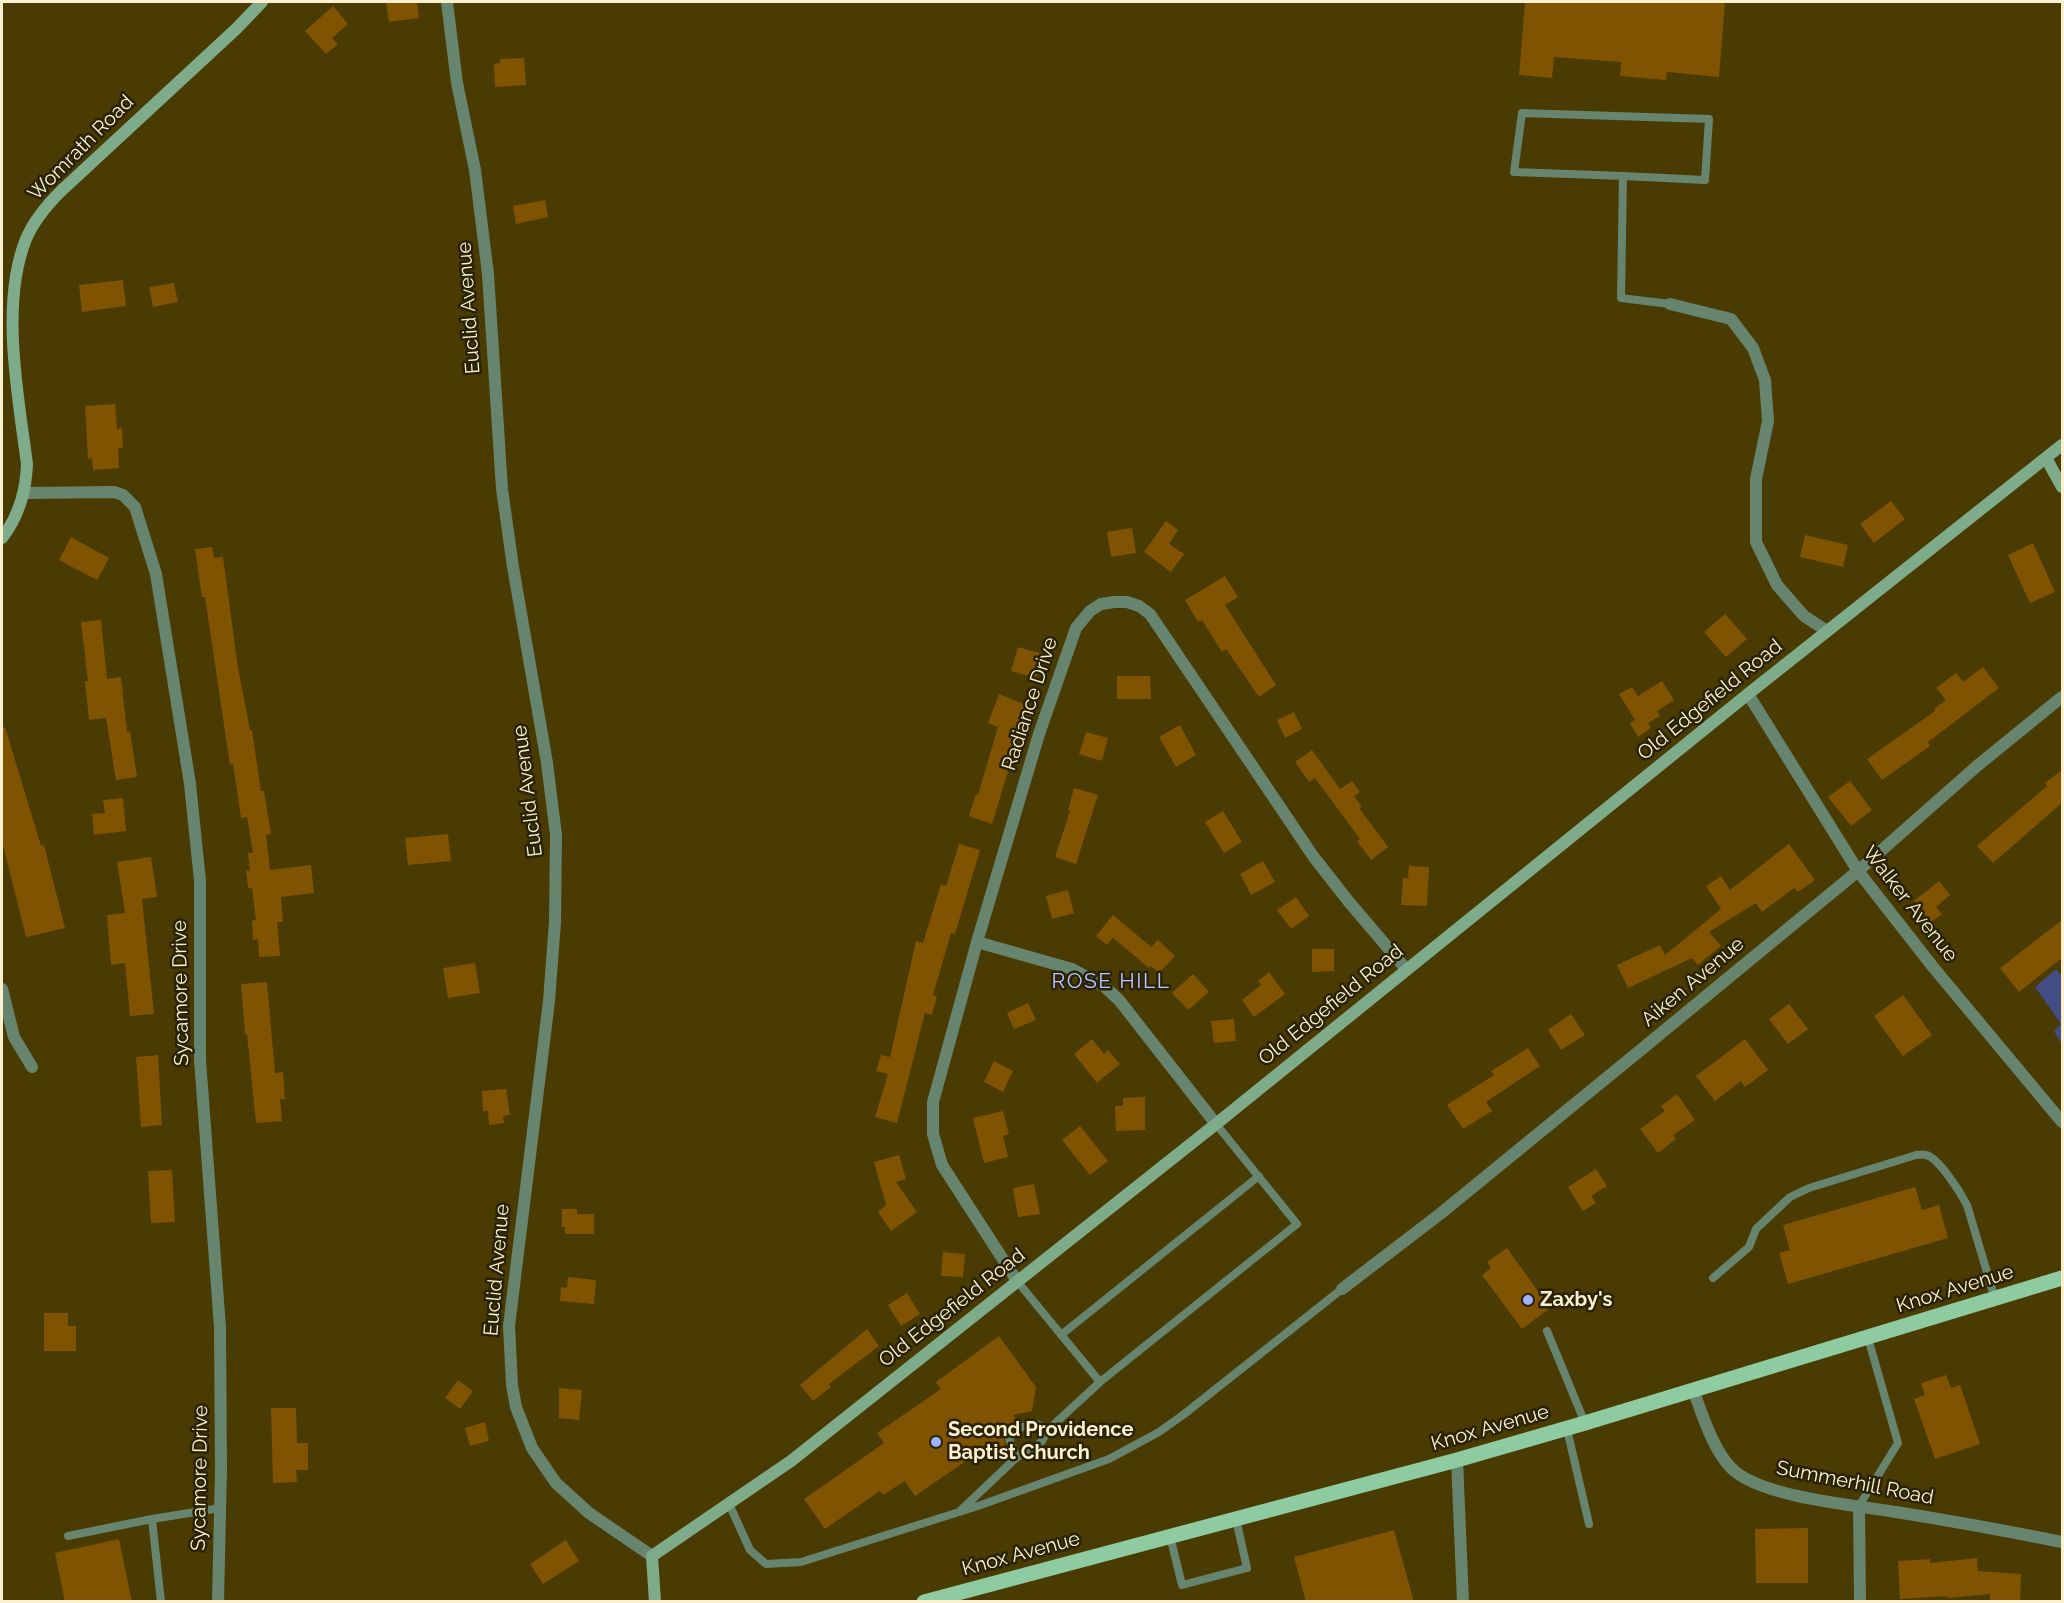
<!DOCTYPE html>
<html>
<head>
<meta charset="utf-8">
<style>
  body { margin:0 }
  #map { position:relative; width:2064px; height:1603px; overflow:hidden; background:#493b02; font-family:Raleway,sans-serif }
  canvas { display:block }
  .frame { position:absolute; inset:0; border:3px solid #fbf1d0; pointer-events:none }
</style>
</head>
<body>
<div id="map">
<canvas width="2064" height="1603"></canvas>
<div class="frame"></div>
</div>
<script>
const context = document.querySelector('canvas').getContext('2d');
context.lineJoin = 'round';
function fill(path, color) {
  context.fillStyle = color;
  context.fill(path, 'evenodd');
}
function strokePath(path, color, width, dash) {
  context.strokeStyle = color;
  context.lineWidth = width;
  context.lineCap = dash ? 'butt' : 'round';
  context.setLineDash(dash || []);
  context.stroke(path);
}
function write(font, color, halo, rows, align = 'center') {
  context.font = font + ' Raleway,sans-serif';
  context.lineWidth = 5;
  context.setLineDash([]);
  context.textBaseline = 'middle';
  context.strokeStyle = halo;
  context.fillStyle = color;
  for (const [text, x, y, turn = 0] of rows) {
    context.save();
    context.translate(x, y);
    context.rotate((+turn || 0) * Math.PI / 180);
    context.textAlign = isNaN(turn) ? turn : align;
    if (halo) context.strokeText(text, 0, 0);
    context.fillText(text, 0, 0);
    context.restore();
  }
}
fill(new Path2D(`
  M2056,969L2062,976V1045L2054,1031L2061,1024L2035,987Z`), '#414d84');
fill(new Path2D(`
  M386,2H417L419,18L389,22Z
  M1525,2H1725L1719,77L1667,72L1666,80L1620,76L1621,62L1554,57L1552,78L1519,75Z
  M333,6L348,24L332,38L338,44L326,54L305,31Z
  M524,58L526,85L495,87L494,64L500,63V59Z
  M545,200L548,217L516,224L513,206Z
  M123,280L126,306L82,312L79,285Z
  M174,283L178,302L153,307L149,287Z
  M115,404L117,429L122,428L123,448H118L119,468L93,470L92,458L88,459L85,406Z
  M1891,501L1905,519L1874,543L1860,524Z
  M1166,521L1178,530L1169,544L1184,554L1171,572L1144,552Z
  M1132,528L1136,553L1111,557L1107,532Z
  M1805,535L1848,545L1843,567L1800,557Z
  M71,537L109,558L97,580L59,560Z
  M2033,543L2055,592L2030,603L2008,555Z
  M212,547L214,558L223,557L238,668L250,730H252L261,791H264L271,834L266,835L270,870L311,865L314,893L281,897L283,922H277L280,956L259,957L258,939L253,940L252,921L256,920L252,888H248L246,870L250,871L248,853H253L247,817L241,818L233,764L230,765L205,597H202L195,549Z
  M1225,576L1238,597L1225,605L1276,685L1259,697L1226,649L1222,652L1202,620L1198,622L1185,600Z
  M1725,614L1747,639L1726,657L1704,632Z
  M101,620L107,679L121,677L127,732L130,731L137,777L116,780L106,718L89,720L85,681H88L81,622Z
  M1018,647L1043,654L1036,678L1011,671Z
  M1983,667L1999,688L1928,742L1930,746L1882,780L1867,759L1935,711L1934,709L1946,700L1936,688L1956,673L1963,682Z
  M1117,676H1150L1151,699H1117Z
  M1662,681L1674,700L1657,711L1660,716L1648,723L1651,728L1638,737L1630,723L1635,720L1619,694L1632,687L1638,696Z
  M999,694L1033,708L1022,736L1019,735L992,824L969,816L976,794L978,795L998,727L988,723Z
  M1294,712L1302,729L1285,738L1277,720Z
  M1180,725L1196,755L1176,767L1159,737Z
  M5,727L41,846L44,845L65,928L26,937L2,841V728Z
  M1086,732L1108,738L1102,761L1079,754Z
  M1312,750L1340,789L1352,781L1360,792L1354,796L1362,807L1359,808L1388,847L1371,860L1357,841L1360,839L1315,778L1309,782L1295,762Z
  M2062,770V803L1993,863L1977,846L2047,786L2045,783Z
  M1850,781L1872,810L1851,826L1828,797Z
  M1074,788L1098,795L1076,864L1055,857L1070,811L1068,810Z
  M123,798L126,831L94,835L92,814L105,813L103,800Z
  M1223,811L1242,842L1224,853L1205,822Z
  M448,834L451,861L408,865L405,838Z
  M959,844L980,850L955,934L951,933L933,995L937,996L932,1015L925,1013L897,1123L875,1117L888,1074L876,1071L881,1055L890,1057L916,941L923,943L941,884L946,886Z
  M1789,844L1815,880L1798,892L1794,888L1762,912L1756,903L1709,932L1721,946L1698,965L1692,958L1628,988L1617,965L1660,945L1665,955L1721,909L1706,886L1721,876L1730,890Z
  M151,857L157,897L142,899L154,1014L130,1016L125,963L111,965L107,915L125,913L117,862Z
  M1263,861L1275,882L1251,895L1240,874Z
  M1409,866L1429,867L1427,906L1401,905L1403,878H1408Z
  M1939,881L1950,895L1936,907L1942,914L1931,922L1914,901Z
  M1068,890L1074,913L1052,919L1046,896Z
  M1296,897L1309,916L1291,929L1277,910Z
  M1113,915L1151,947L1158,940L1175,956L1159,973L1151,966L1149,968L1113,938L1107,945L1096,936Z
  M2062,920V958L2019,992L2000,968Z
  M1312,949H1334V971L1312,972Z
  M475,963L480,993L448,998L443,968Z
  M1269,972L1285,994L1254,1017L1242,1000L1261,985L1258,981Z
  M1193,974L1209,992L1188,1010L1172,993Z
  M267,982L275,1073L283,1072L285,1099H280L282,1121L256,1123L247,1034H245L241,984Z
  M1903,995L1932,1035L1903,1056L1874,1016Z
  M1028,1003L1036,1020L1014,1029L1007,1013Z
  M1789,1004L1808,1029L1788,1044L1769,1019Z
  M1571,1014L1585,1035L1561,1050L1548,1030Z
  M1234,1019L1236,1041L1214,1043L1211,1021Z
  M1092,1039L1104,1054L1108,1050L1120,1064L1097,1083L1074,1054Z
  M1745,1039L1768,1070L1745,1087L1741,1081L1715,1101L1696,1076Z
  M1528,1048L1540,1066L1486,1102L1492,1111L1463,1129L1447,1105L1494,1075L1491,1071Z
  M158,1055L162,1125L141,1127L136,1057Z
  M994,1061L1013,1071L1003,1092L984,1082Z
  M506,1089L510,1115L503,1116L504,1123L489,1125L488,1111H483L482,1091Z
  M1677,1094L1695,1120L1673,1135L1676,1139L1658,1153L1640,1129L1665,1111L1661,1106Z
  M1145,1097V1130L1116,1131L1115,1106H1123V1098Z
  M1003,1111L1009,1134L1003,1136L1008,1157L984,1163L973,1118Z
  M1080,1126L1108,1161L1090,1175L1062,1140Z
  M899,1155L906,1179L896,1182L917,1212L891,1231L878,1212L886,1205L874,1162Z
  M1596,1169L1607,1186L1591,1196L1596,1203L1583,1211L1568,1187Z
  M172,1170L175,1222L151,1223L148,1171Z
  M1034,1184L1040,1214L1018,1217L1013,1188Z
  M1915,1187L1922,1210L1939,1205L1948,1238L1788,1284L1779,1253L1790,1250L1783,1225Z
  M562,1209H577V1214H594V1234H565V1227H562Z
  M1507,1248L1550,1308L1522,1329L1482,1275L1491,1268L1487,1262Z
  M943,1252L965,1254L963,1277L941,1276Z
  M568,1277L596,1280L594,1304L560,1301L561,1287L567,1288Z
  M907,1293L920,1314L901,1326L888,1305Z
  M44,1313H68V1326H76V1351H44Z
  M867,1329L879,1346L829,1384L831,1387L813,1401L800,1385Z
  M999,1336L1036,1387L1032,1411L1013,1415L1019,1422L1013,1425L1004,1436L1005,1446L973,1462L969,1459L915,1496L905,1481L883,1495L880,1491L825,1529L804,1499L884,1443L877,1433L941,1389L936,1382Z
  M1946,1375L1951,1388L1960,1385L1980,1444L1935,1459L1914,1399L1925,1395L1921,1383Z
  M458,1380L473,1391L460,1409L445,1398Z
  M559,1388L582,1390L579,1420L559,1418Z
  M271,1408H296L297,1443H308V1470H296L297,1482L273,1483Z
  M485,1422L489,1441L470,1446L465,1428Z
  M1808,1528V1583H1756L1755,1529Z
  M1394,1530L1414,1602H1306L1294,1557Z
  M119,1539L132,1602H65L55,1553Z
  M566,1540L579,1561L543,1584L530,1564Z
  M1977,1558L1978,1571L2021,1574L2020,1602H1990V1594L1948,1598L1947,1596L1900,1599L1898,1561L1930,1559V1563Z`), '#805300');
strokePath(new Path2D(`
  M1623,176L1514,172L1522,113L1709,119L1705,180L1623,176L1621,298L1670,304
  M1713,1278L1749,1247L1756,1229L1790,1197L1809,1188L1916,1155C1919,1155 1923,1154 1926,1155C1939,1158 1960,1192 1967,1205L1995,1299
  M1017,1281L1100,1382L1297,1224L1216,1124
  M1547,1331L1585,1423
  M1061,1335L1259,1176
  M1567,1429L1589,1524
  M1017,1457L1009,1439L1017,1429L1034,1423L1049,1429
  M729,1504L750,1550L766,1564L801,1562L978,1506L1109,1459L1159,1432L1183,1415L1342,1289
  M1859,1506L1898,1443L1868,1338
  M960,1511L1017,1457L1030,1451L1042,1441L1049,1429L1100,1382
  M68,1536L152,1519
  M1170,1536L1182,1585L1247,1568L1236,1519
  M161,1602L152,1519L220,1508`), '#67846f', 8);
strokePath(new Path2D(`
  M447,2L457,83L475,170L488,274L502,489L513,567L547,763L556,835L555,922L549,1001L509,1326L512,1385L516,1407L532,1448L556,1483L589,1513L652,1556
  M1670,304L1731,319L1753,348L1765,380L1768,421L1756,479V542L1777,585L1804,616L1827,631
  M24,493L114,492L123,495L135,507L156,574L190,784L200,881V1060L220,1327L221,1470L218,1602
  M1748,694L1858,871L1933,967L2062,1122
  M977,942L1072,969L1105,987L1119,1000L1216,1124
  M2,989L14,1037L32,1067
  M1017,1281L942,1165L933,1134V1102L977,942L1039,734L1076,628L1090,611L1101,604L1114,602H1127L1139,606L1150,614L1313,856L1349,902L1406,969
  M1342,1289L1440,1214L1637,1053L1858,871L1977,766L2062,697
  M1693,1389C1702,1414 1715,1457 1737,1473C1771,1498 1853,1505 1896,1512C1952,1521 2007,1531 2062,1542
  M1457,1460L1463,1602
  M1859,1506L1860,1602`), '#67846f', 12);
strokePath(new Path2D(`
  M2046,458L2062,487
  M2,538C19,516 26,492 27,464C18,395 0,304 26,239C34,220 47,205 61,191L236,29L262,2
  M655,1602L652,1556L791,1461L1216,1124L1748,694L2062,445`), '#7eac8b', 12);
strokePath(new Path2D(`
  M924,1602L1457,1460L1585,1423L2062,1278`), '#8ecba0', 15);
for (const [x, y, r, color] of [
  [1528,1300,6,"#a1b3fd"],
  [936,1442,6,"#a1b3fd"]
]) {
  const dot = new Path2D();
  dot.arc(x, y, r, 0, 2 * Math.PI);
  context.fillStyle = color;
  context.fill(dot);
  strokePath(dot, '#2a2206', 2);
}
write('20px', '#fbf1d0', '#2a2206', [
  ["Womrath Road",81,148,-45],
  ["Euclid Avenue",469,308,-94],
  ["Old Edgefield Road",1710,700,-39],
  ["Radiance Drive",1030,704,-72],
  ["Euclid Avenue",528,791,-97],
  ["Walker Avenue",1910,904,52],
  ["Aiken Avenue",1693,982,-40],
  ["Sycamore Drive",181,993,-91],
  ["Old Edgefield Road",1331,1005,-39],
  ["Euclid Avenue",497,1270,-85],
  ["Knox Avenue",1955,1289,-17],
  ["Old Edgefield Road",952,1308,-38],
  ["Knox Avenue",1490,1428,-16],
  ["Sycamore Drive",200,1478,-89],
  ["Summerhill Road",1855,1483,11],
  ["Knox Avenue",1021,1554,-15]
]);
write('bold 20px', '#fbf1d0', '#2a2206', [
  ["Zaxby's",1540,1300],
  ["Second Providence",948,1430],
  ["Baptist Church",948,1453]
], 'left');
context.letterSpacing = '1.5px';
write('21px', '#b9c7ff', '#2a2206', [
  ["ROSE HILL",1111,982]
]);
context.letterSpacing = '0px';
</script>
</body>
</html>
